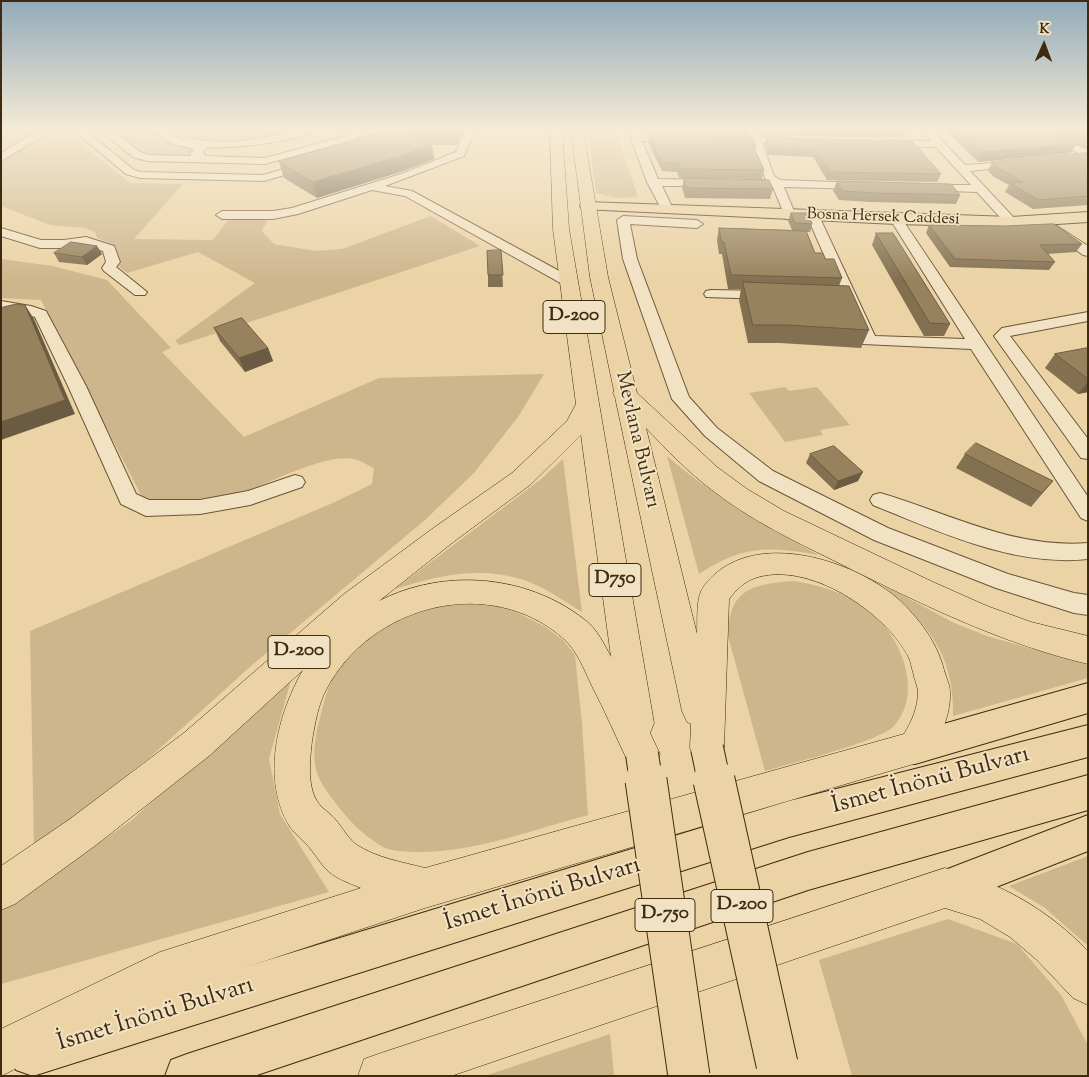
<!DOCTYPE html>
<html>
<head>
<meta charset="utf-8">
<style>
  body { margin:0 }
  #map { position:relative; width:1089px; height:1077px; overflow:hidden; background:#ebd3a5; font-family:"Sorts Mill Goudy",serif }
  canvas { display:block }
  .frame { position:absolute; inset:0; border:2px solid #3f2b11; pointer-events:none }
  .north { position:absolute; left:1019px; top:20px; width:50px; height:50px; -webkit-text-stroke:4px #f2e2c4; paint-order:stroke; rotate:2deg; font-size:14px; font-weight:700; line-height:20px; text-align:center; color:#3f2b11 }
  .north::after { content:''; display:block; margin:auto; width:18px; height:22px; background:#3f2b11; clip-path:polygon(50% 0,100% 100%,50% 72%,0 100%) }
</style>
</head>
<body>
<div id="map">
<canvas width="1089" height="1077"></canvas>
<div class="frame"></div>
<div class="north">K</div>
</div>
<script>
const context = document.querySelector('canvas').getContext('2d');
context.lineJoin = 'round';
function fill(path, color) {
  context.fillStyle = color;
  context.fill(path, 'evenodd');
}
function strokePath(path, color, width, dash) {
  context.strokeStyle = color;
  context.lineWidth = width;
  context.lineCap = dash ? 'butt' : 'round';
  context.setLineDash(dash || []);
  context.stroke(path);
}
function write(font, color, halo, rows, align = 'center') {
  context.font = font + ' "Sorts Mill Goudy",serif';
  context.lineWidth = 4;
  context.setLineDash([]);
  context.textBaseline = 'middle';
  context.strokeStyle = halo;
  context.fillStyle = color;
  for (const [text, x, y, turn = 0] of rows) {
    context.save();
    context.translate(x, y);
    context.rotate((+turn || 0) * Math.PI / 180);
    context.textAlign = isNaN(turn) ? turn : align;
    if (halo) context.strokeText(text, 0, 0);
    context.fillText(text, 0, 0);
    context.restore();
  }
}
fill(new Path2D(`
  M1,130H64L130,183L183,184L134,239L213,240L231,216L269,217L262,231L274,244L316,251L342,249L431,216L480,246L180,345L175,341L255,283L198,252L127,273L118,266L119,258L112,244L97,238L95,232L84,228L50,225L1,206Z
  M114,130H150L169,143L193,149L185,158C146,156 145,154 114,130Z
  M173,130H285L290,133C256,140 204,151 173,130Z
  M588,130H615L638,197L616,198L596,193Z
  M1,259L53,266L107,280L171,348L162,352L244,437L379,378L544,374L518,417L474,473L425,520L251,666L149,758L34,848L30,631L335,502L372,484L374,468C369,466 363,462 357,460C326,450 262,489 230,496C202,501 171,503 143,499L41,300L1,298Z
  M785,387L789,391L817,387L850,425L820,430L823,435L785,442L749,393Z
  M667,456C713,496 766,526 819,555C769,546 743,545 699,574Z
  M563,459L582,612C563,600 543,586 521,579C478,566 435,576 395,589L540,480Z
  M794,581C822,586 848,593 870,611C901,636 924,693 894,726C881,741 789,764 765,771L728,636C729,589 752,584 794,581Z
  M880,583L952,622L987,636L1088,665V678L953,716C955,653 925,621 880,583Z
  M462,603L502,607L518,613L544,626L563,640L575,655L582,724L588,815C528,831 455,860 392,850C379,848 356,828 347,817C337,805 320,785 316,770C312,751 316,732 321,714C324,701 328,686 335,675C361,633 413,604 462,603Z
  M293,673L269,759L280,814L329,892L1,984V911L132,820Z
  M1088,856V946L1045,908L1009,886Z
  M948,919L1017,944L1061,995L1088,1045V1076H852L819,960Z
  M610,1034L614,1076H485Z`), '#ceb68c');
const minor = new Path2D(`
  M40,130H53L1,161V153Z
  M73,130H85L134,170L141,172L263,175L311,161L316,164L315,166L264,181L140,178L126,174Z
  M100,130C123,130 128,149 148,155L191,156L190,154L194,149L172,144L152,130H164L182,140L187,138C208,142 228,143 249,140C272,137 292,130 315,130C299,142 229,149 207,147L203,152L205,156L265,158L348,135L353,130H364L356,139L265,164L147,161L133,157Z
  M465,130H475L464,156L385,186L412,191L574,279L576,282L574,285H564L405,196L372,190L298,214L273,219H222L216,215L222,211H273L292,208L401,174L456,152Z
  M628,130H638L640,135L676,136L681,139L676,142L642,141L658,179L713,180L719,183L713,186H662L673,209L667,213L663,212L647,182Z
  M747,130H757L760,137L794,138L799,141L794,144L762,143L774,176L780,180L863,183L869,186L863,189L784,187L796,216L794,219H786L773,187L743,186L737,183L743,180H766L751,143L724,142L719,139L724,136L749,137Z
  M1027,130H1041L1088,150V157Z
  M930,131L934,132L965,165L1022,161L1023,163L1022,165L1018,166L970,171L1015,219L1017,222L1015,225H1007L977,192L922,190L920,188L926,185H971L936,147L887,146L882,143L887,140L931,141L925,134Z
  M813,212L819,216L875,336L965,339L890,219L892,216H900L1088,497V521L1081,518L971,349L863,344L807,216Z
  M623,216L697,220L703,224L697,228L630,224L637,259L689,397L717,428L773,471L888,528L1008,574L1074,593L1088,595V615L1074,613L996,588L874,540L759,481L705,436L672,399L623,259L617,220Z
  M1057,226L1088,246V256L1083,255L1053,233L1051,230L1053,227Z
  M1,228L41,240H64L86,237L114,246L120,262L116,267L147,292L145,295H135L104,271L102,268L106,262L103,251L85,245L64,248H40L1,236Z
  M711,290L768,291L773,292L775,295L773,298L768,299L706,297L704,294L706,291Z
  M1,301L31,306L46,311L86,386L136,494L149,500H200L248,491L295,475L302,477L305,482L302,487L250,505L200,514L146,516L121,504L68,386L35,317L1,309Z
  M1088,312V321L1010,336L1088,439V459L1081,458L994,336L1002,328Z
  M880,493C949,513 1013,549 1088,543V559C1014,567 940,532 873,505L870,500L873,495Z`);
const major = new Path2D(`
  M587,202L1011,217L1088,212V222L1011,227L896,224L582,209L580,206L582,203Z
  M1088,683V713L915,764L903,760L898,748L903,736L915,732Z
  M1088,725V757L789,837L33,1076L16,1070L10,1054L16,1038L32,1032L789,801Z
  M1088,775V810L808,890L254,1076H165L171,1060L187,1054L808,852Z
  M1088,815V851L945,907L932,901L926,888L932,875Z`);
const highway = new Path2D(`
  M550,130H562L569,229L654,723L650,733L660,754L654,766L642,771L630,766C617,739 605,711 591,684C584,669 577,651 564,639C490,573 370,605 326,690C318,705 315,724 312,741C310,759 307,785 317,801C321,808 330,813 335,819C343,828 348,839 357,845C377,858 402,862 425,868L904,734C912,721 918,707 918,691C917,684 914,679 913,672C911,667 911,662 909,658C886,612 808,560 755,578C744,582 736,590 729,599L724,748L719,760L707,765L695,760L690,748L691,724L687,722L682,711L615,397L613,393L614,391L590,277L571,130H583L608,277L637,393L717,467L747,489L784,511L933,582L987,606L1031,622L1088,636V664C1008,645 936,611 863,575C812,549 758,526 712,490C688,472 667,450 646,428L697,634C698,620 695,598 704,586C748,527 850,558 897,598C919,618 937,642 944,670C946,678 950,684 950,692C951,716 939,740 927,760L425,908L168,993L1,1076V1029L160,952L361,888C349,883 334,878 325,868C319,861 314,853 309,847C303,840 295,834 290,827C261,780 277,715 303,670L209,756L96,845L15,904L1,910V866L70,819L185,732L344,594L432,529L512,473L567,421L576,404L553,229ZM581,435L611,657C604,644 597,629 585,620C527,574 443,568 379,601L452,543L530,485Z
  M945,868C1001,883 1047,909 1088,951V1005L1073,998L1037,960L1010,937L980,919L945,908L451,1076H358L364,1059L381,1053Z`);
strokePath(minor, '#6a5536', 2);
strokePath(major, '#3f2b11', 2);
strokePath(highway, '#3f2b11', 1);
fill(minor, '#f2e2c4');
fill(major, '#ebd3a5');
fill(highway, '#ebd3a5');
const highwayBridgeFar1 = new Path2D(`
  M707,748L714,781
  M642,754L646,781`);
const highwayBridge = new Path2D(`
  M646,780L689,1076
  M714,780L777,1064`);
strokePath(highwayBridgeFar1, '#3f2b11', 34, []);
strokePath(highwayBridge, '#3f2b11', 43, []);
strokePath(highwayBridgeFar1, '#ebd3a5', 32);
strokePath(highwayBridge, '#ebd3a5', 41);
fill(new Path2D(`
  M389,130H463L457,145H432L434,159L400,172L317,198L284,178L279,162Z
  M643,130H748L747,135L644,133Z
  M758,130H907L905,136H902L901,138L761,135Z
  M945,130H994L998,134L1033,130H1088V149L1076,144L1071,153L978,162Z
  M649,135L756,146L755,151L764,170L762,179L679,178L677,172L662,171L648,143Z
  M766,138L941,174L937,182L827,180L813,157L768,155L765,146Z
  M1088,153V205L1033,209L1005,192L1009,185L994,177L988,171L992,162Z
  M684,178L773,189L770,199L685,198L682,188Z
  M837,181L960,195L956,204L871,202L839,200L833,191Z
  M791,213L812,224L810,232H807L815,253L825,259L842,278L839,286L869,330L861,348L780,343H748L739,300L741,289H728L722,254H719L717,240L719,228L792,230L788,221Z
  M929,225L1082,244L1076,252L1047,254L1055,262L1049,270L950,267L926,233Z
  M876,233L950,324L944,336H924L872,245Z
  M97,246L102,254L87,265L59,262L54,253Z
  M501,250L503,287H488V275Z
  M214,328L268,348L273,361L245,372L220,341Z
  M1088,348V392L1078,394L1045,368L1055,354Z
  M810,454L858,481L834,490L806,463Z
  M965,454L1053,481L1031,507L956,468Z`), '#837051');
fill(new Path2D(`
  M455,130H463L457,145Z
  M432,144L434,159L400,172L317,198L313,182Z
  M1076,144L1071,153L978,162L982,152Z
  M97,246L102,254L87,265L82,257Z
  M25,305L34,319L75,414L1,440V422Z
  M268,348L273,361L245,372L239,358Z
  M1088,382V392L1078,394Z
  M863,472L858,481L834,490L838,481Z`), '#6a5b42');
const building = new Path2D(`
  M389,130H402L432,144L398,157L313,182L279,162Z
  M959,130H994L998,134L1033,130H1047L1076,144L982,152Z
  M1070,130H1088V138Z
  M649,135L752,136L756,146H753L764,170L680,169L678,163H663Z
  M766,138L912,141L941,174L830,172L816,149L770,148Z
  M1088,153V196L1038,200L1010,183L1023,182L998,168L992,162Z
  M684,178L769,180L773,189L687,188Z
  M837,181L951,184L960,195L875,193L842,191Z
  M791,213H808L812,224L795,223Z
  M1054,224L1082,244L1040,245L1055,262L955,259L929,225L1005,226Z
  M719,228L806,231L815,253H823L825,259H834L842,278L731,275L724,242H722Z
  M876,233H893L950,324L930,323Z
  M71,242L97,246L82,257L54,253Z
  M501,250L503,275H488L487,251Z
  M743,282L849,286L869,330L786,325H753Z
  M17,304L25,305L65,400L1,422V308Z
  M242,318L268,348L239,358L214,328Z
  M1088,348V379L1055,354Z
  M976,443L1053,481L1042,493L965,454Z
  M834,446L863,472L838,481L810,454Z`);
fill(building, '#98825e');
strokePath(building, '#6a5b42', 1);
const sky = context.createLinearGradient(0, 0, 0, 281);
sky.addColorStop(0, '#92aab9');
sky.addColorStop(0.46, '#f6ebd6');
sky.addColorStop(1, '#f6ebd600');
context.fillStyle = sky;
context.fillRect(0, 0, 1089, 281);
write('16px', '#3f2b11', '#f2e2c4', [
  ["Bosna Hersek Caddesi",883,218,2]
]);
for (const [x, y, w] of [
  [574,317,62],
  [615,580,52],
  [299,652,62],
  [742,906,62],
  [665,915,60]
]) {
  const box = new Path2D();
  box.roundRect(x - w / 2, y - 16.5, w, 33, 4);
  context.fillStyle = '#f2e2c4';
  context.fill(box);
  strokePath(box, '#3f2b11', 1);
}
write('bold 19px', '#3f2b11', null, [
  ["D-200",574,317],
  ["D750",615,580],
  ["D-200",299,652],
  ["D-200",742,906],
  ["D-750",665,915]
]);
write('20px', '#3f2b11', '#f2e2c4', [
  ["Mevlana Bulvarı",636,440,77]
]);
write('24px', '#3f2b11', '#f2e2c4', [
  ["İsmet İnönü Bulvarı",931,782,-15],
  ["İsmet İnönü Bulvarı",543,896,-17],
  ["İsmet İnönü Bulvarı",156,1016,-17]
]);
</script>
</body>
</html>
